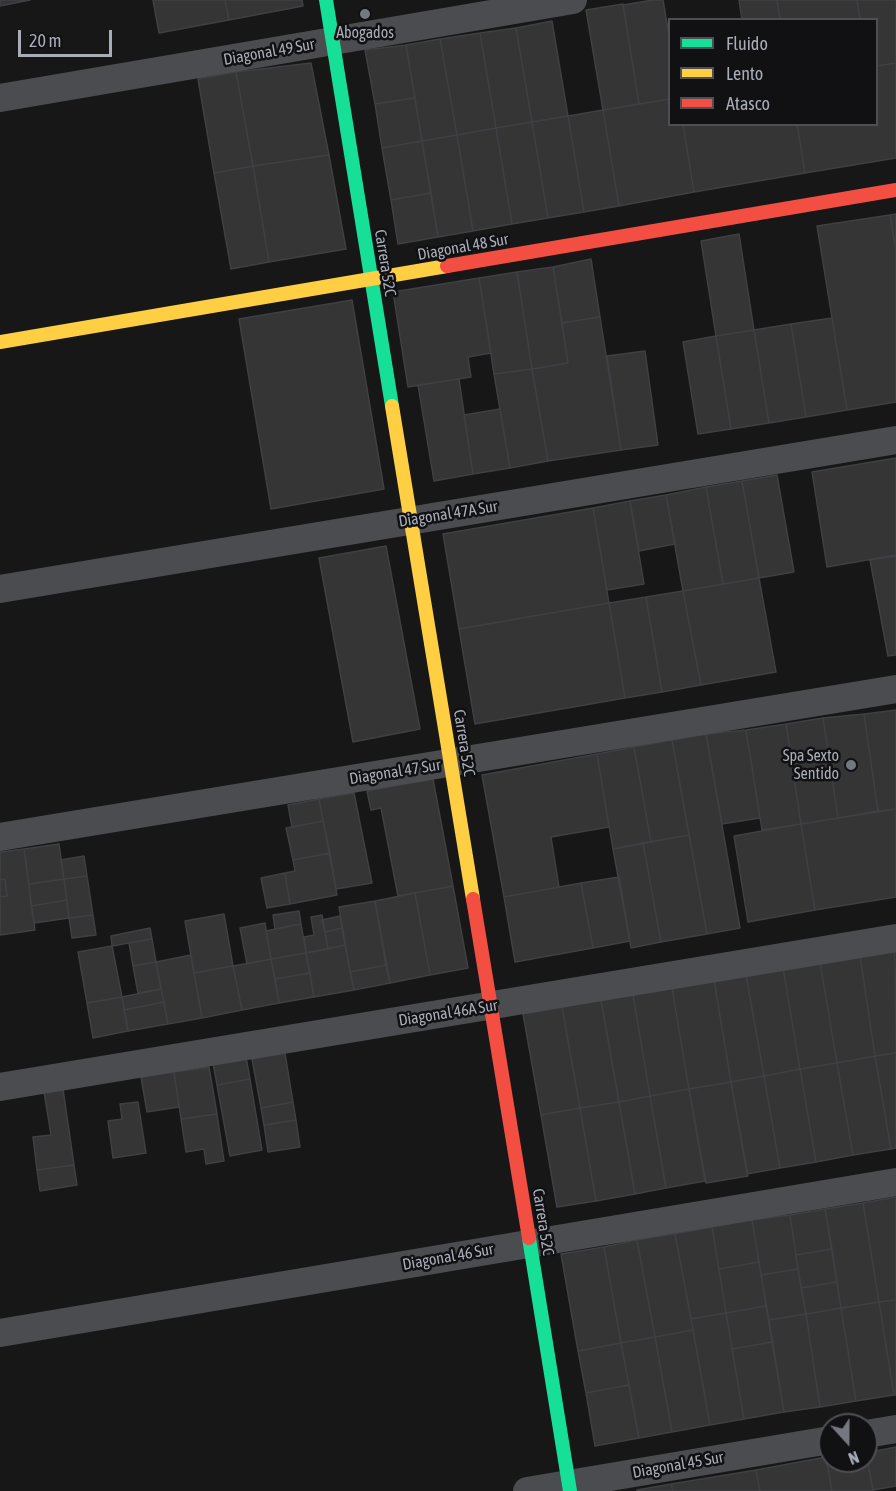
<!DOCTYPE html>
<html>
<head>
<meta charset="utf-8">
<style>
  body { margin:0 }
  #map { position:relative; width:896px; height:1491px; overflow:hidden; background:#171717; font-family:"Asap Condensed",sans-serif }
  canvas { display:block }
  .legend { position:absolute; left:668px; top:18px; width:210px; height:108px; box-sizing:border-box; background:#111113; border:2px solid #4d4f55; margin:0; padding:8px 10px; list-style:none; font-size:18px; color:#a8adb8 }
  .legend li { display:flex; align-items:center; gap:12px; height:30px }
  .legend b { width:30px; border:2px solid #4d4f55 }
  .north { position:absolute; left:818px; top:1413px; width:60px; height:60px; box-sizing:border-box; background:#111113; border:2px solid #4d4f55; border-radius:50%; rotate:159deg; font-size:16px; font-weight:700; line-height:24px; text-align:center; color:#a8adb8 }
  .north::after { content:''; display:block; margin:auto; width:21px; height:27px; background:#757880; clip-path:polygon(50% 0,100% 100%,50% 72%,0 100%) }
  .scale { position:absolute; left:18px; top:30px; width:94px; height:27px; box-sizing:border-box; border:3px solid #a8adb8; border-top:0; padding-left:8px; font-size:18px; line-height:21px; white-space:nowrap; color:#a8adb8; -webkit-text-stroke:4px #111113; paint-order:stroke }
</style>
</head>
<body>
<div id="map">
<canvas width="896" height="1491"></canvas>
<ul class="legend">
<li><b style="height:8px;background:#16e098"></b>Fluido</li>
<li><b style="height:8px;background:#ffcf43"></b>Lento</li>
<li><b style="height:8px;background:#f24e42"></b>Atasco</li>
</ul>
<div class="north">N</div>
<div class="scale">20 m</div>
</div>
<script>
const context = document.querySelector('canvas').getContext('2d');
context.lineJoin = 'round';
function fill(path, color) {
  context.fillStyle = color;
  context.fill(path, 'evenodd');
}
function strokePath(path, color, width, dash) {
  context.strokeStyle = color;
  context.lineWidth = width;
  context.lineCap = dash ? 'butt' : 'round';
  context.setLineDash(dash || []);
  context.stroke(path);
}
function write(font, color, halo, rows, align = 'center') {
  context.font = font + ' "Asap Condensed",sans-serif';
  context.lineWidth = 5;
  context.setLineDash([]);
  context.textBaseline = 'middle';
  context.strokeStyle = halo;
  context.fillStyle = color;
  for (const [text, x, y, turn = 0] of rows) {
    context.save();
    context.translate(x, y);
    context.rotate((+turn || 0) * Math.PI / 180);
    context.textAlign = isNaN(turn) ? turn : align;
    if (halo) context.strokeText(text, 0, 0);
    context.fillText(text, 0, 0);
    context.restore();
  }
}
const building = new Path2D(`
  M0,0H30L0,6Z
  M153,0H225L229,20L159,33Z
  M225,0H302L303,6L229,20Z
  M653,0H663L670,41V99L639,104L623,5Z
  M739,0H777L780,20H742Z
  M777,0H857L860,20H780Z
  M857,0H896V63L876,66V20H860Z
  M623,4L639,104L603,110L586,10Z
  M552,21L568,116L532,122L516,28Z
  M516,28L532,122L496,128L480,33Z
  M480,33L496,128L457,135L440,39Z
  M440,39L457,135L422,141L406,45Z
  M406,45L415,98L375,104L365,50Z
  M311,63L329,155L253,166L236,72Z
  M896,63V158L805,173L797,124H876V66Z
  M236,72L253,166L214,173L198,79Z
  M415,98L422,141L382,148L375,104Z
  M670,99V124H683L694,192L619,206L603,110Z
  M603,110L619,206L584,212L568,116Z
  M568,116L584,212L548,218L532,122Z
  M532,122L548,218L512,224L496,128Z
  M683,124H797L805,173L694,192Z
  M496,128L512,224L473,231L457,135Z
  M457,135L473,231L438,237L422,141Z
  M422,141L431,193L391,200L382,148Z
  M329,155L346,249L269,262L253,166Z
  M253,166L269,262L231,269L214,173Z
  M431,193L438,237L398,244L391,200Z
  M896,214V250L890,215Z
  M890,215L896,250V402L847,410L817,226Z
  M739,234L754,330L716,336L701,241Z
  M591,259L600,317L562,323L553,267Z
  M553,267L568,363L532,369L517,272Z
  M517,272L532,369L494,374L479,278Z
  M479,278L491,353L468,357L471,377L408,387L393,292Z
  M352,300L384,489L271,509L239,319Z
  M600,317L621,450L548,461L532,369L568,363L562,323Z
  M832,318L847,410L806,417L791,324Z
  M791,324L806,417L769,423L754,330Z
  M754,330L769,423L731,429L716,336Z
  M716,336L731,429L698,434L683,342Z
  M645,351L658,445L621,450L607,356Z
  M532,369L548,461L510,468L494,374Z
  M459,379L473,474L434,481L418,385Z
  M500,409L510,468L473,474L464,415Z
  M896,458V555L827,567L812,472Z
  M777,475L794,572L759,578L742,481Z
  M742,481L759,578L723,584L706,487Z
  M706,487L723,584L683,591L666,495Z
  M666,495L675,544L639,551L630,501Z
  M630,501L644,584L607,590L593,508Z
  M593,508L609,603L459,629L443,534Z
  M386,546L420,729L353,742L319,558Z
  M896,556V655L888,656L870,560Z
  M759,578L776,672L701,685L683,591Z
  M683,591L701,685L662,692L646,597Z
  M646,597L662,692L625,698L609,603Z
  M609,603L625,698L475,724L459,629Z
  M896,710V809L878,811L864,714Z
  M864,714L878,811L838,818L823,718Z
  M823,718L838,818L801,824L786,724Z
  M786,724L801,824L762,830L746,730Z
  M746,730L760,818L722,824L706,734Z
  M706,734L740,928L707,934L672,740Z
  M672,740L689,835L651,842L634,747Z
  M634,747L651,842L613,849L597,754Z
  M597,754L609,827L551,837L559,887L504,897L482,775Z
  M433,779L453,886L398,896L381,808L371,810L367,791Z
  M354,793L372,883L336,889L319,799Z
  M319,799L323,821L292,827L288,805Z
  M896,809V897L815,910L801,824Z
  M323,821L330,853L293,860L286,828Z
  M801,824L815,910L748,922L734,836Z
  M689,835L707,934L661,942L643,843Z
  M643,843L661,942L631,948L613,849Z
  M59,844L64,879L29,884L24,849Z
  M24,849L35,930L0,935V897L7,896L5,879L0,880V852Z
  M330,853L337,895L290,904L285,873L295,871L293,860Z
  M84,856L87,876L64,879L61,860Z
  M285,873L290,904L267,908L261,878Z
  M87,876L93,915L69,918L64,879Z
  M619,877L630,941L593,948L581,883Z
  M5,879L7,896L0,897V880Z
  M64,879L67,900L31,906L29,884Z
  M581,883L593,948L515,962L504,897Z
  M453,886L468,968L430,975L415,893Z
  M415,893L430,975L390,983L375,901Z
  M67,900L69,918L34,923L31,906Z
  M375,901L386,965L350,972L339,907Z
  M299,911L301,924L275,929L273,915Z
  M224,914L233,966L194,973L185,921Z
  M93,915L96,935L72,938L69,918Z
  M322,915L328,949L306,953L304,937L314,935L311,917Z
  M340,916L342,928L325,932L322,920Z
  M265,923L271,959L247,964L240,928Z
  M301,924L306,953L271,959L266,931Z
  M150,928L152,939L112,946L111,936Z
  M342,928L345,945L328,949L325,932Z
  M152,939L156,962L133,966L129,943Z
  M345,945L354,990L314,997L306,953Z
  M112,946L122,997L87,1003L78,952Z
  M895,949L896,1053L875,1056L860,956Z
  M306,953L310,973L275,979L271,959Z
  M191,955L202,1018L168,1024L156,962Z
  M860,956L875,1056L837,1063L820,962Z
  M271,959L279,1003L242,1010L233,966Z
  M156,962L161,989L138,993L133,966Z
  M820,962L837,1063L800,1069L783,968Z
  M386,965L390,983L354,990L350,972Z
  M233,966L242,1010L202,1018L194,973Z
  M783,968L800,1069L764,1076L746,975Z
  M310,973L314,997L279,1003L275,979Z
  M746,975L764,1076L731,1082L714,980Z
  M714,980L731,1082L689,1089L672,988Z
  M672,988L689,1089L650,1096L633,995Z
  M161,989L164,1002L124,1010L122,997Z
  M633,995L650,1096L619,1102L601,1000Z
  M122,997L128,1031L93,1038L87,1003Z
  M601,1000L619,1102L580,1108L562,1007Z
  M164,1002L168,1024L128,1031L124,1010Z
  M562,1007L580,1108L541,1115L523,1014Z
  M285,1053L293,1102L261,1108L252,1059Z
  M896,1053V1148L891,1149L875,1056Z
  M875,1056L891,1149L853,1155L837,1063Z
  M246,1057L250,1079L217,1085L213,1063Z
  M837,1063L853,1155L816,1162L800,1069Z
  M209,1067L217,1114L181,1119L174,1072Z
  M800,1069L816,1162L780,1168L764,1076Z
  M174,1072L179,1107L147,1112L141,1077Z
  M764,1076L780,1168L747,1174L731,1082Z
  M250,1079L262,1150L230,1156L217,1085Z
  M731,1082L748,1176L706,1183L689,1089Z
  M63,1089L74,1165L37,1170L33,1137L51,1135L44,1092Z
  M689,1089L705,1181L666,1188L650,1096Z
  M650,1096L666,1188L635,1194L619,1102Z
  M138,1102L146,1153L113,1158L108,1121L122,1119L120,1104Z
  M293,1102L296,1120L264,1125L261,1108Z
  M619,1102L635,1194L596,1201L580,1108Z
  M580,1108L596,1201L557,1207L541,1115Z
  M217,1114L224,1161L206,1164L204,1149L186,1152L181,1119Z
  M296,1120L300,1147L268,1152L264,1125Z
  M74,1165L77,1185L40,1191L37,1170Z
  M896,1197V1300L879,1302L863,1203Z
  M863,1203L879,1302L841,1308L825,1209Z
  M825,1209L832,1249L796,1255L790,1215Z
  M790,1215L798,1269L761,1275L752,1220Z
  M752,1220L759,1262L719,1269L712,1227Z
  M712,1227L726,1313L691,1319L675,1234Z
  M675,1234L693,1330L655,1337L637,1240Z
  M637,1240L655,1337L621,1343L604,1247Z
  M604,1247L621,1343L578,1351L561,1254Z
  M832,1249L837,1282L801,1288L796,1255Z
  M759,1262L766,1306L726,1313L719,1269Z
  M798,1269L806,1314L769,1320L761,1275Z
  M837,1282L841,1308L806,1314L801,1288Z
  M896,1300V1395H894L879,1302Z
  M879,1302L894,1395L856,1401L841,1308Z
  M766,1306L772,1342L732,1349L726,1313Z
  M841,1308L856,1401L820,1407L806,1314Z
  M726,1313L744,1419L710,1425L691,1319Z
  M806,1314L820,1407L784,1412L769,1320Z
  M693,1330L710,1425L672,1432L655,1337Z
  M655,1337L672,1432L639,1438L621,1343Z
  M772,1342L784,1412L744,1419L732,1349Z
  M621,1343L629,1385L586,1393L578,1351Z
  M629,1385L639,1438L595,1446L586,1393Z
  M896,1447V1486L873,1490L866,1453Z
  M866,1453L873,1491H832L826,1457H830V1461H866Z
  M826,1457L832,1491H760L756,1470Z
  M756,1470L760,1491H673L671,1484Z
  M671,1484L673,1491H637V1490Z`);
fill(building, '#353536');
strokePath(building, '#3f4043', 1.5);
strokePath(new Path2D(`
  M0,98L573,0
  M0,589L896,440
  M0,837L896,689
  M0,1087L896,938
  M0,1333L896,1182
  M866,1434L896,1429
  M527,1491L830,1440`), '#4b4c50', 28);
strokePath(new Path2D(`
  M326,0L392,406
  M529,1238L570,1491`), '#16e098', 14);
strokePath(new Path2D(`
  M0,342L447,266
  M392,406L473,899`), '#ffcf43', 14);
strokePath(new Path2D(`
  M447,266L896,190
  M473,899L529,1238`), '#f24e42', 14);
for (const [x, y, r, color] of [
  [365,14,6,"#757880"],
  [851,765,6,"#757880"]
]) {
  const dot = new Path2D();
  dot.arc(x, y, r, 0, 2 * Math.PI);
  context.fillStyle = color;
  context.fill(dot);
  strokePath(dot, '#111113', 2);
}
write('16px', '#a8adb8', '#111113', [
  ["Abogados",365,33],
  ["Spa Sexto",839,756,"right"],
  ["Sentido",839,774,"right"]
]);
write('16px', '#a8adb8', '#111113', [
  ["Diagonal 49 Sur",269,52,-10],
  ["Diagonal 48 Sur",463,247,-10],
  ["Carrera 52C",385,263,81],
  ["Diagonal 47A Sur",448,514,-9],
  ["Carrera 52C",464,743,81],
  ["Diagonal 47 Sur",395,772,-9],
  ["Diagonal 46A Sur",448,1013,-9],
  ["Carrera 52C",543,1222,81],
  ["Diagonal 46 Sur",448,1257,-10],
  ["Diagonal 45 Sur",678,1465,-10]
]);
</script>
</body>
</html>
